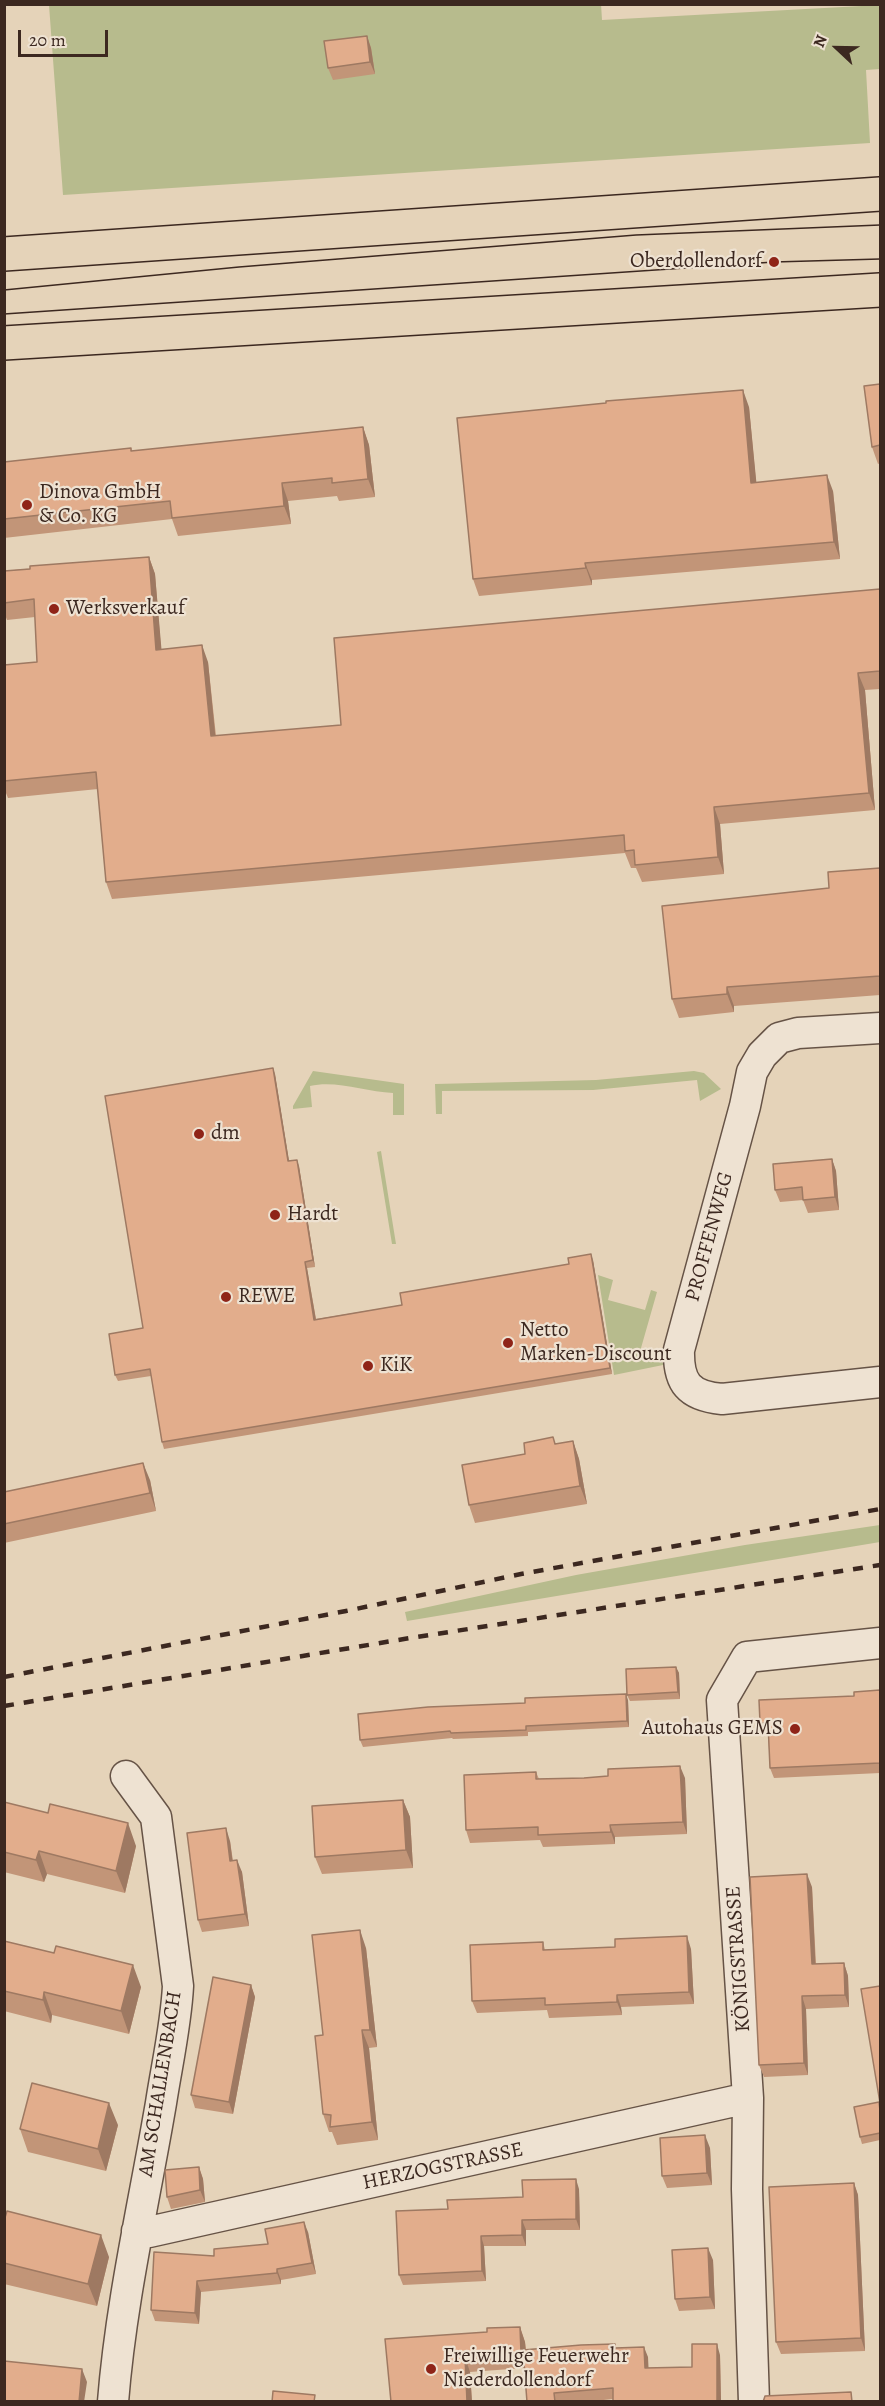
<!DOCTYPE html>
<html>
<head>
<meta charset="utf-8">
<style>
  body { margin:0 }
  #map { position:relative; width:885px; height:2406px; overflow:hidden; background:#e5d3b9; font-family:Alegreya,serif }
  canvas { display:block }
  .frame { position:absolute; inset:0; border:6px solid #3c2820; pointer-events:none }
  .north { position:absolute; left:807px; top:18px; width:60px; height:60px; -webkit-text-stroke:4px #eee2d2; paint-order:stroke; rotate:292deg; font-size:16px; font-weight:700; line-height:24px; text-align:center; color:#3c2820 }
  .north::after { content:''; display:block; margin:auto; width:21px; height:27px; background:#3c2820; clip-path:polygon(50% 0,100% 100%,50% 72%,0 100%) }
  .scale { position:absolute; left:18px; top:30px; width:90px; height:27px; box-sizing:border-box; border:3px solid #3c2820; border-top:0; padding-left:8px; font-size:18px; line-height:21px; white-space:nowrap; color:#3c2820; -webkit-text-stroke:4px #eee2d2; paint-order:stroke }
</style>
</head>
<body>
<div id="map">
<canvas width="885" height="2406"></canvas>
<div class="frame"></div>
<div class="north">N</div>
<div class="scale">20 m</div>
</div>
<script>
const context = document.querySelector('canvas').getContext('2d');
context.lineJoin = 'round';
function fill(path, color) {
  context.fillStyle = color;
  context.fill(path, 'evenodd');
}
function strokePath(path, color, width, dash) {
  context.strokeStyle = color;
  context.lineWidth = width;
  context.lineCap = dash ? 'butt' : 'round';
  context.setLineDash(dash || []);
  context.stroke(path);
}
function write(font, color, halo, rows, align = 'center') {
  context.font = font + ' Alegreya,serif';
  context.lineWidth = 4.5;
  context.setLineDash([]);
  context.textBaseline = 'middle';
  context.strokeStyle = halo;
  context.fillStyle = color;
  for (const [text, x, y, turn = 0] of rows) {
    context.save();
    context.translate(x, y);
    context.rotate((+turn || 0) * Math.PI / 180);
    context.textAlign = isNaN(turn) ? turn : align;
    if (halo) context.strokeText(text, 0, 0);
    context.fillText(text, 0, 0);
    context.restore();
  }
}
fill(new Path2D(`
  M601,4L602,20L880,5V69L866,70L870,143L63,195L49,5Z
  M313,1071L404,1084V1115H393V1093C365,1092 337,1080 310,1086L312,1107L293,1109V1106Z
  M694,1071L704,1073L721,1089L700,1101L697,1080L593,1090L442,1091V1114H436L435,1084L596,1080Z
  M381,1151L396,1244H392L377,1152Z
  M598,1275L613,1280L608,1300L645,1310L651,1290L657,1292L639,1355L664,1363L663,1365L614,1375Z
  M880,1525V1542L407,1621L405,1612L576,1575L745,1545Z`), '#b7bb8d');
const minor = new Path2D(`
  M880,1028L798,1033L779,1038L762,1055L752,1072L745,1106L679,1350C678,1383 689,1396 722,1399L880,1382
  M137,2231L149,2232L748,2098
  M113,2402C121,2301 144,2203 161,2103C167,2064 176,2025 178,1986L156,1817L126,1776
  M754,2402L747,2189L748,2098L722,1700L747,1657L880,1643`);
const trunk = new Path2D(`
  M4,254L880,194
  M4,343L880,290`);
strokePath(minor, '#665346', 33);
strokePath(trunk, '#3c2820', 36);
strokePath(minor, '#eee2d2', 30);
strokePath(trunk, '#e5d3b9', 33);
strokePath(new Path2D(`
  M4,290L239,267L636,235L880,225
  M4,314L774,262L880,259`), '#3c2820', 1.5);
strokePath(new Path2D(`
  M4,1677L346,1611L521,1574L880,1509
  M4,1706L404,1639L880,1565`), '#3c2820', 4.5, [10, 10]);
fill(new Path2D(`
  M367,36L371,48L375,74L333,80L328,68Z
  M880,384V463L878,464L872,447Z
  M749,407L756,482L833,491L840,559L592,580V585L479,596L473,579Z
  M363,427L369,445L375,497L339,501L337,496L288,501L291,524L178,536L172,519L4,538V462L131,448L132,451Z
  M149,557L155,574L161,649L208,662L216,736L341,725L880,589V689L865,690L875,810L720,824L724,874L642,882L636,868H631L625,853L112,899L106,882L98,789L8,798L4,788V665L37,662L35,617L7,620L4,612V571Z
  M880,868V995L734,1006V1012L679,1018L672,999L829,888Z
  M275,1074L289,1161L299,1166L315,1267L307,1268L316,1319L402,1305L593,1260L612,1374L164,1449L162,1442L151,1376L118,1381L115,1375L143,1328Z
  M832,1159L836,1171L839,1210L808,1213L803,1200L780,1202L775,1190Z
  M573,1441L579,1459L587,1504L475,1523L469,1505L525,1454L556,1444Z
  M150,1480L156,1511L4,1543V1492Z
  M676,1667L679,1673L680,1699L630,1701L627,1695Z
  M880,1690V1773L774,1778L770,1768L768,1733H764L760,1723L854,1696Z
  M628,1700L629,1727L528,1732V1736L453,1739L452,1738L363,1747L360,1740Z
  M536,1772L539,1779L685,1778L687,1834L615,1837V1844L543,1847L540,1840L470,1843L466,1830Z
  M403,1800L410,1817L413,1868L322,1874L315,1857Z
  M4,1802L136,1846L125,1893L47,1874L44,1882L4,1872Z
  M230,1841L233,1861L242,1872L249,1926L202,1932L198,1920Z
  M812,1887L816,1964L844,1963L848,1976L849,2007L806,2009L808,2075L764,2077L759,2065Z
  M4,1941L141,1987L129,2034L52,2015L51,2023L4,2011Z
  M543,1942L545,1950L691,1949L694,2004L621,2007L622,2015L549,2018L547,2010L477,2013L472,2001Z
  M366,1948L377,2047L369,2048L378,2140L337,2145L332,2132H329L323,2114V2035Z
  M251,1985L255,1997L233,2114L195,2108L191,2095Z
  M879,2102L880,2107V2140L862,2144L860,2137Z
  M118,2125L106,2171L28,2152L20,2129Z
  M710,2148L712,2185L667,2188L662,2176Z
  M199,2167L203,2179L205,2202L171,2209L167,2197Z
  M854,2183L858,2195L865,2351L781,2354L776,2342Z
  M579,2189L580,2230H526V2246H484L486,2281L403,2285L399,2275L448,2209Z
  M4,2221L109,2257L97,2306L4,2284Z
  M308,2232L316,2274L281,2280V2284L201,2292L199,2324L155,2321L151,2310L214,2256L268,2244Z
  M713,2260L715,2309L679,2311L675,2299Z
  M520,2327L525,2342L526,2349L616,2348L648,2357V2368L692,2367L720,2355L721,2402H613V2399L585,2402H527L524,2368L470,2372L472,2402H391L487,2332Z`), '#c29578');
fill(new Path2D(`
  M367,36L371,48L375,74L370,62Z
  M743,390L749,407L758,499L751,483Z
  M363,427L369,445L375,497L368,479Z
  M827,475L833,491L840,559L834,542Z
  M282,483L288,501L291,524L284,506Z
  M149,557L155,574L163,667L156,650Z
  M585,563L592,580V585L586,568Z
  M202,645L208,662L217,753L211,736Z
  M858,673L865,690L875,810L869,793Z
  M714,807L720,824L724,874L718,857Z
  M727,987L734,1006V1012L727,994Z
  M273,1068L275,1074L290,1167L288,1161Z
  M832,1159L836,1171L839,1210L835,1197Z
  M297,1160L299,1166L315,1267L313,1260Z
  M591,1254L593,1260L612,1374L610,1368Z
  M305,1262L307,1268L317,1326L314,1320Z
  M573,1441L579,1459L587,1504L580,1486Z
  M143,1463L150,1480L156,1511L150,1493Z
  M676,1667L679,1673L680,1699L678,1692Z
  M626,1694L628,1700L629,1727L627,1721Z
  M680,1766L685,1778L687,1834L683,1822Z
  M403,1800L410,1817L413,1868L406,1850Z
  M128,1823L136,1846L125,1893L116,1871Z
  M610,1825L615,1837V1844L611,1832Z
  M226,1828L230,1841L234,1873L230,1861Z
  M39,1851L47,1874L44,1882L36,1860Z
  M237,1860L242,1872L249,1926L245,1914Z
  M807,1874L812,1887L816,1977L812,1964Z
  M360,1930L366,1948L377,2047L370,2030Z
  M687,1936L691,1949L694,2004L689,1992Z
  M844,1963L848,1976L849,2007L845,1995Z
  M133,1965L141,1987L129,2034L121,2011Z
  M251,1985L255,1997L233,2114L229,2102Z
  M44,1992L52,2015L51,2023L43,2000Z
  M617,1995L621,2007L622,2015L617,2002Z
  M802,1996L806,2009L808,2075L804,2063Z
  M362,2030L369,2048L378,2140L372,2122Z
  M109,2103L118,2125L106,2171L98,2149Z
  M705,2135L710,2148L712,2185L707,2173Z
  M199,2167L203,2179L205,2202L200,2190Z
  M576,2179L579,2189L580,2230L576,2219Z
  M854,2183L858,2195L865,2351L861,2338Z
  M522,2220L526,2230V2246L522,2235Z
  M304,2222L308,2232L316,2274L312,2263Z
  M101,2235L109,2257L97,2306L88,2284Z
  M481,2236L484,2246L486,2281L482,2271Z
  M708,2248L713,2260L715,2309L710,2297Z
  M277,2269L281,2280V2284L277,2273Z
  M197,2281L201,2292L199,2324L195,2313Z
  M520,2327L525,2342L527,2368L521,2353Z
  M717,2344L720,2355L721,2402H717Z
  M644,2347L648,2357L649,2378L645,2368Z
  M465,2357L470,2372L472,2402H467Z
  M82,2369L87,2382L84,2402H79Z`), '#9e7962');
const building = new Path2D(`
  M367,36L370,62L328,68L324,41Z
  M880,384V445L872,447L864,386Z
  M743,390L751,483L827,475L834,542L585,563L586,568L473,579L457,418L606,403V401Z
  M363,427L368,479L332,483V478L282,483L284,506L172,518L170,501L4,519V462L131,448V451Z
  M149,557L156,650L202,645L211,736L341,725L334,638L880,589V671L858,673L869,793L714,807L718,857L635,865L634,850L625,851L624,835L106,882L96,772L4,781V665L37,662L34,599L4,603V571L30,569V566Z
  M880,868V976L727,987V994L672,999L662,906L829,888L828,872Z
  M273,1068L288,1161L297,1160L313,1260L305,1262L314,1320L402,1305L400,1293L569,1264L568,1258L591,1254L610,1368L162,1442L150,1369L115,1375L109,1334L143,1328L105,1096Z
  M832,1159L835,1197L803,1200L802,1187L775,1190L773,1164Z
  M553,1437L555,1444L573,1441L580,1486L469,1505L462,1465L525,1454L524,1443Z
  M143,1463L150,1493L4,1524V1492Z
  M676,1667L678,1692L627,1695L626,1669Z
  M880,1690V1763L770,1768L768,1723H760L759,1700L854,1696V1692Z
  M626,1694L627,1721L526,1726V1730L451,1733L450,1731L360,1740L358,1714L428,1707L525,1703V1698Z
  M680,1766L683,1822L610,1825L611,1832L538,1835V1827L466,1830L464,1775L536,1772V1779L584,1778L608,1776V1769Z
  M403,1800L406,1850L315,1857L312,1806Z
  M4,1802L48,1813L50,1804L128,1823L116,1871L39,1851L36,1860L4,1852Z
  M226,1828L230,1861L237,1860L245,1914L198,1920L187,1833Z
  M807,1874L812,1964L844,1963L845,1995L802,1996L804,2063L759,2065L750,1877Z
  M360,1930L370,2030H362L372,2122L330,2127L331,2115L323,2114L315,2036L323,2035L312,1935Z
  M687,1936L689,1992L617,1995V2002L545,2005V1998L472,2001L470,1945L543,1942V1950L615,1947V1939Z
  M4,1941L54,1953L56,1946L133,1965L121,2011L44,1992L43,2000L4,1991Z
  M213,1977L251,1985L229,2102L191,2095Z
  M880,1986V2103L861,1989Z
  M32,2083L109,2103L98,2149L20,2129Z
  M879,2102L880,2111V2133L860,2137L854,2107Z
  M705,2135L707,2173L662,2176L660,2138Z
  M199,2167L200,2190L167,2197L165,2170Z
  M576,2179V2219L522,2220V2235L481,2236L482,2271L399,2275L396,2211L448,2209L447,2200L523,2197L522,2180Z
  M854,2183L861,2338L776,2342L769,2187Z
  M7,2211L101,2235L88,2284L4,2263V2221Z
  M304,2222L312,2263L277,2269V2273L197,2281L195,2313L151,2310L154,2252L214,2256V2249L268,2244L265,2229Z
  M708,2248L710,2297L675,2299L672,2250Z
  M520,2327L521,2353L465,2357L467,2402H391L385,2339L487,2332V2328Z
  M615,2344V2348L644,2347L645,2368L692,2367V2344H717V2402H613V2388L554,2393L555,2402H527L523,2350L581,2345Z
  M4,2361L82,2369L79,2402H4Z
  M273,2391L315,2395L314,2402H272Z
  M851,2392L852,2402H763L765,2396Z`);
fill(building, '#e2ad8c');
strokePath(building, '#9e7962', 1.5);
for (const [x, y, r, color] of [
  [774,262,6,"#8f2418"],
  [27,505,6,"#8f2418"],
  [54,609,6,"#8f2418"],
  [199,1134,6,"#8f2418"],
  [275,1215,6,"#8f2418"],
  [226,1297,6,"#8f2418"],
  [508,1343,6,"#8f2418"],
  [368,1366,6,"#8f2418"],
  [795,1729,6,"#8f2418"],
  [431,2369,6,"#8f2418"]
]) {
  const dot = new Path2D();
  dot.arc(x, y, r, 0, 2 * Math.PI);
  context.fillStyle = color;
  context.fill(dot);
  strokePath(dot, '#eee2d2', 2);
}
write('21px', '#3c2820', '#eee2d2', [
  ["Oberdollendorf",762,262,"right"],
  ["Dinova GmbH",39,493],
  ["& Co. KG",39,517],
  ["Werksverkauf",66,609],
  ["dm",211,1134],
  ["Hardt",287,1215],
  ["REWE",238,1297],
  ["Netto",520,1331],
  ["Marken-Discount",520,1355],
  ["KiK",380,1366],
  ["Autohaus GEMS",783,1729,"right"],
  ["Freiwillige Feuerwehr",443,2357],
  ["Niederdollendorf",443,2381]
], 'left');
write('21px', '#3c2820', '#eee2d2', [
  ["PROFFENWEG",710,1237,-75],
  ["KÖNIGSTRASSE",739,1959,-94],
  ["AM SCHALLENBACH",161,2084,-81],
  ["HERZOGSTRASSE",443,2167,-12]
]);
</script>
</body>
</html>
